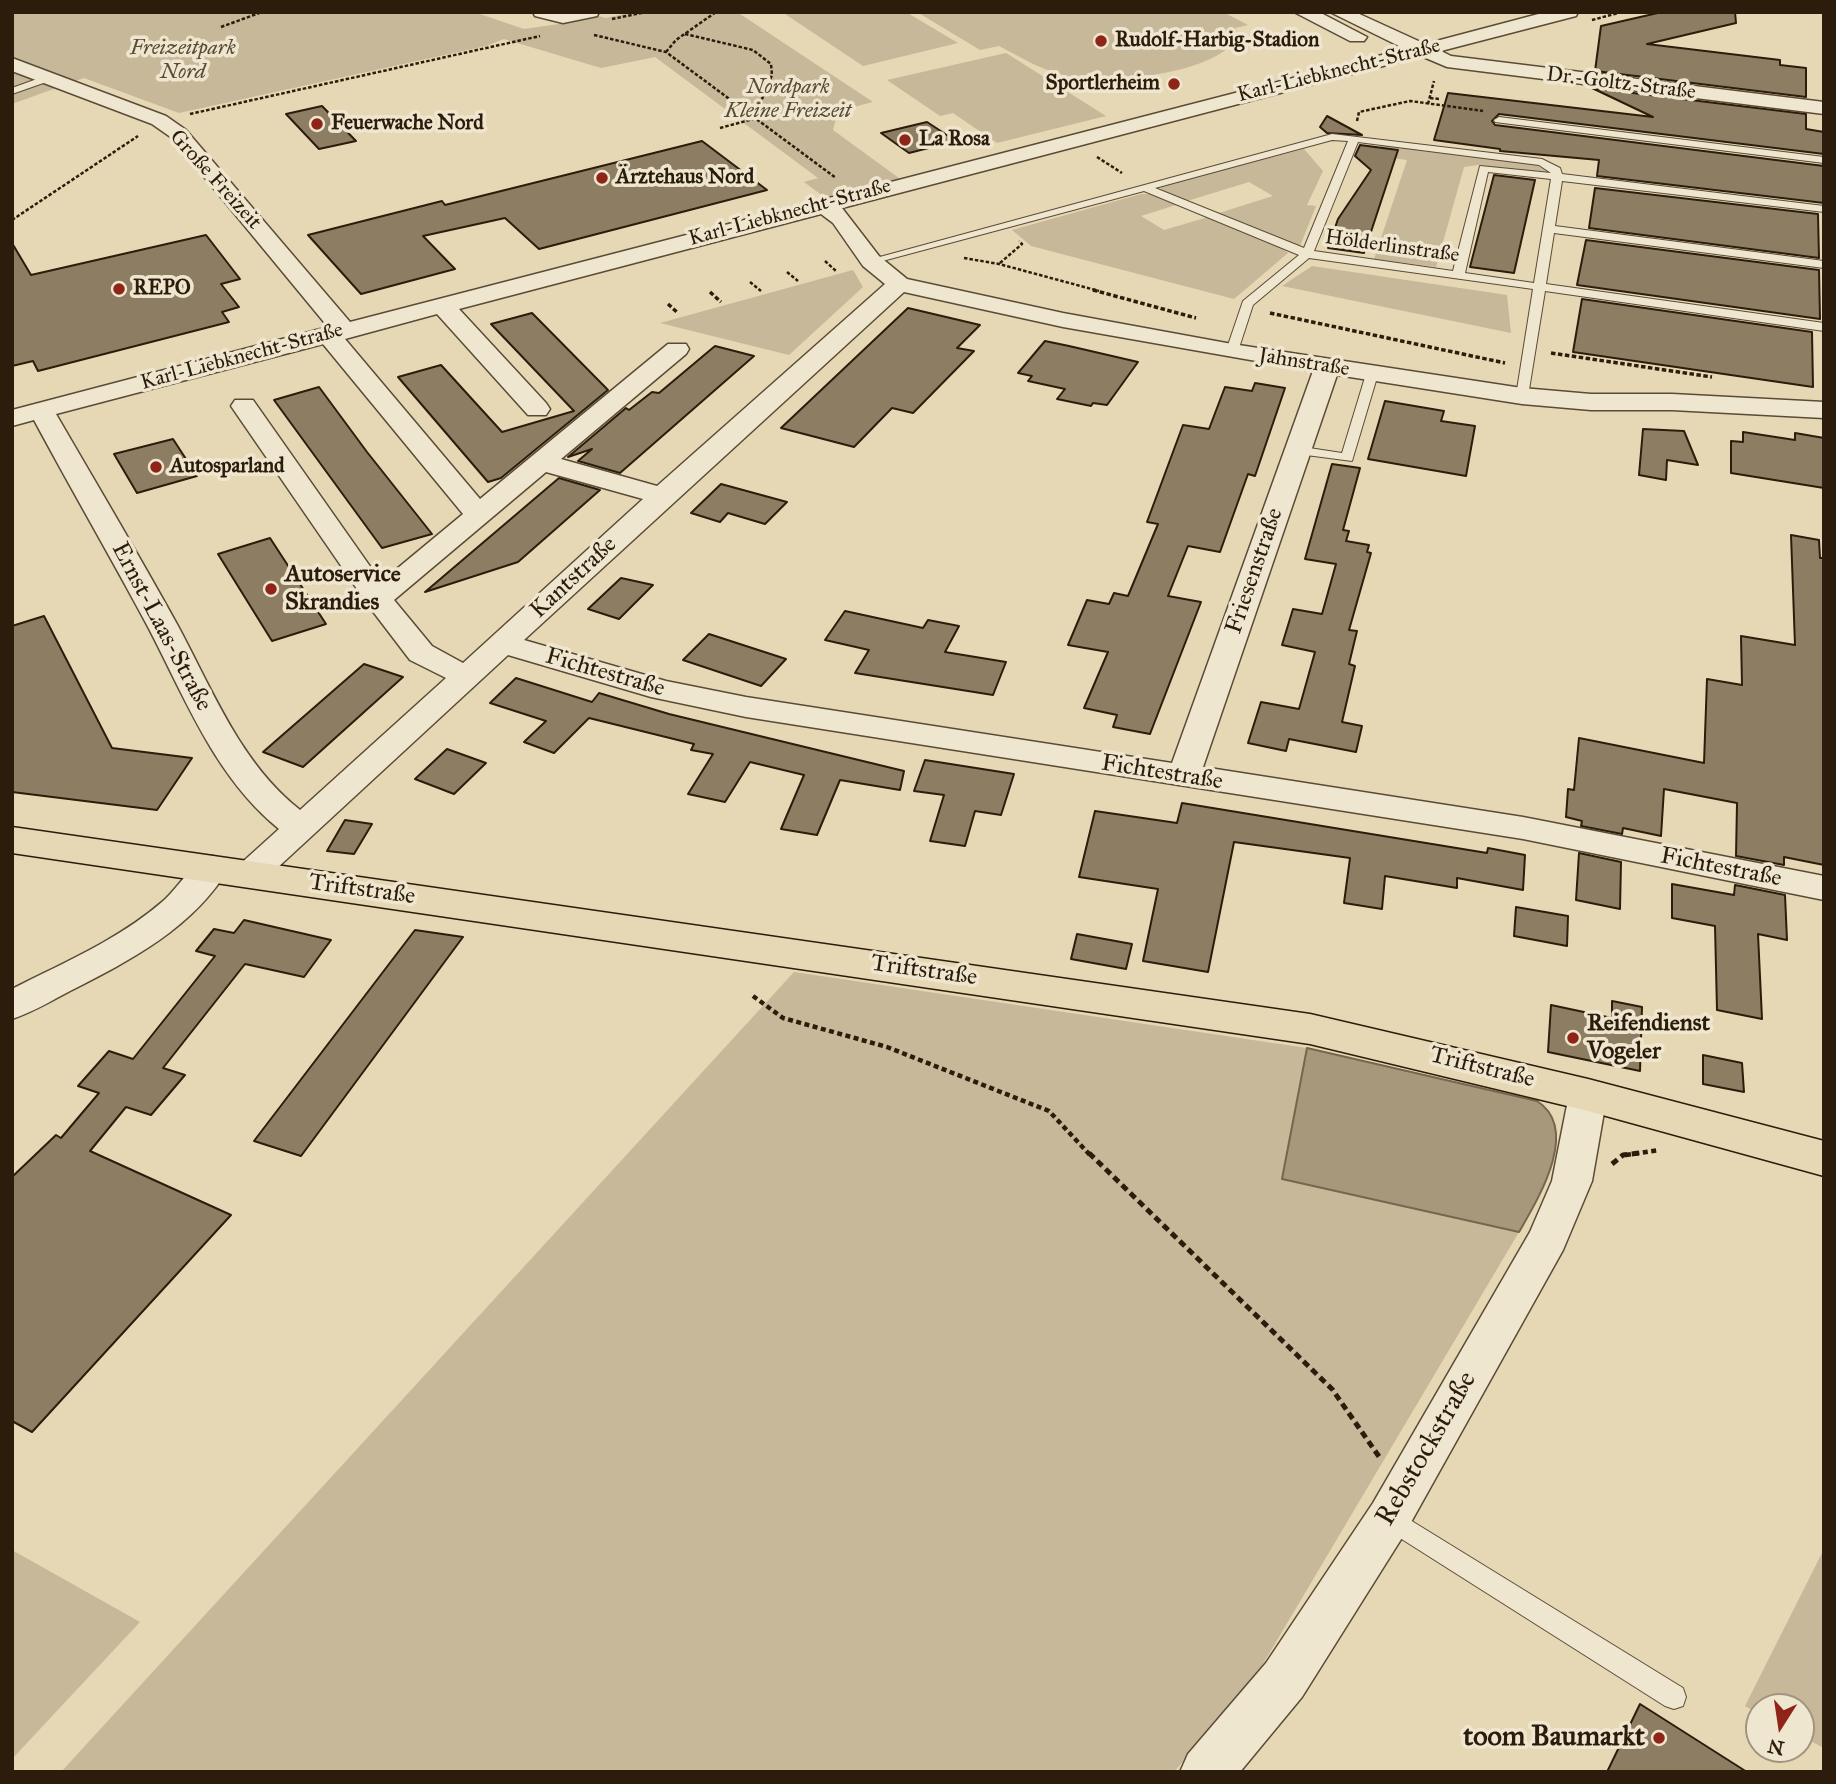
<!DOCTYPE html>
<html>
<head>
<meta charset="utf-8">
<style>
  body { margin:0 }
  #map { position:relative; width:1836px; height:1784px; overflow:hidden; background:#e6d8b5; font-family:"IM FELL Great Primer",serif }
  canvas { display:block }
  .frame { position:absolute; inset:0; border:14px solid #2c1c0b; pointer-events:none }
  .north { position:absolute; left:1745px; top:1693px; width:70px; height:70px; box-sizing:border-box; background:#efe6cf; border:2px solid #a19581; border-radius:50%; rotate:192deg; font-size:19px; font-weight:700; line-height:28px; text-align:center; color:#2c1c0b }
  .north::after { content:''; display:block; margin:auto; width:24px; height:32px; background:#8f2418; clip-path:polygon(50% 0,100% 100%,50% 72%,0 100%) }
</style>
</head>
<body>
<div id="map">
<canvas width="1836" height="1784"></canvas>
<div class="frame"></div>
<div class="north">N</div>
</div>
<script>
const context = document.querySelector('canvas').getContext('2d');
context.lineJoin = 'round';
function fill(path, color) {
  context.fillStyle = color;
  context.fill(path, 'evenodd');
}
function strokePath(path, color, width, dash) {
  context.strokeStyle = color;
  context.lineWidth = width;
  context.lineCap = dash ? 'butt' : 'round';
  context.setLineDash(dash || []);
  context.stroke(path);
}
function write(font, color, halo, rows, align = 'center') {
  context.font = font + ' "IM FELL Great Primer",serif';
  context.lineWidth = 7;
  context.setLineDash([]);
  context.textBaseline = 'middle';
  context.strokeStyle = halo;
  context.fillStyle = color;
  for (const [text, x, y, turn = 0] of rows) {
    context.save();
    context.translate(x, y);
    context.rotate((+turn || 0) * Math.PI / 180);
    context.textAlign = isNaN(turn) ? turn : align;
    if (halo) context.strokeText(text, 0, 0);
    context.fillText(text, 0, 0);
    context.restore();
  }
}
fill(new Path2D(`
  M18,12H474L524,29L566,23L591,14L606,18L632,12H737L873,102L838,111L833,130L903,181L827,199L804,182L818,178L655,57L601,68L504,39L486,46L179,113L84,78L12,104V14Z
  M782,12H906L958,43L863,66Z
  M917,12H1223L1248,25L1235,28L1239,37C1213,75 1112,84 1068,76C1043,71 1022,58 999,46L980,50Z
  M1006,53L1106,116L997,143L953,113L940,116L887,80Z
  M1382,143L1535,163L1546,168V173L1478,165L1464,167L1436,267L1374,259L1407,160L1377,156Z
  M1304,149L1323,171L1307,205L1316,206L1300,246L1219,213L1273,196L1249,182L1187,201L1161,190L1160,186Z
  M1141,194H1149L1176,205L1141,216L1164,230L1208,217L1272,241L1288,253L1234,299L1031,246L1012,230Z
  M1312,266L1507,295L1511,333L1282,286Z
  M853,270L863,287L789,355L660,323Z
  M794,972L1307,1048L1283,1179L1519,1232L1257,1674L1174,1772H61Z
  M1824,1549V1748L1801,1736V1707H1759V1714L1745,1706Z
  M12,1550L140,1622L12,1759Z`), '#c6b898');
const water = new Path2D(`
  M1307,1048L1537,1101C1581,1129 1538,1199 1519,1232L1282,1179Z`);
fill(water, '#a7987b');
strokePath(water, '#76664e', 2);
const building = new Path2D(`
  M1662,12H1735L1736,23L1647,44L1780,60V65L1806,68V97L1595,71L1601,26Z
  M1592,88L1806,114V129L1824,132V154L1499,114L1492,121L1495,125L1824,166V203L1597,176L1599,160L1500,151V149L1434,140L1448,93L1653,117Z
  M322,106L356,141L319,149L286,114Z
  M1327,116L1362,135L1327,133L1320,127Z
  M927,122L956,141L909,153L881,133Z
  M702,141L767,190L539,249L505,218L423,236L455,269L361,294L308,235L442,201L445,205Z
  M1360,145L1398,150L1364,253L1328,248L1338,219L1371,170L1355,156Z
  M1494,175L1535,180L1514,273L1470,267Z
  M1595,188L1818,214L1819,258L1589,228Z
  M206,235L240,279L221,284L239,307L222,312L229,322L38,371L33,361L12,366V243L31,275Z
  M1586,240L1819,270L1820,319L1577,285Z
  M1582,299L1812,332L1813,387L1573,352Z
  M908,308L980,325L957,348L974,351L913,413L892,408L854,447L781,428Z
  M532,313L608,390L501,478L488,482L398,377L441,365L502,432L574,411L491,324Z
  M1045,341L1069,346L1138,362L1107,405L1093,403L1091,406L1057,399L1065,389L1028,381L1032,376L1018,373Z
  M715,346L754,356L620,473L578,461L592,449L568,457L626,408L629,410L652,392L659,393Z
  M1255,383L1285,388L1255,476L1248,474L1220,552L1188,546L1168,596L1201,602L1150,734L1113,727L1117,715L1084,708L1108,652L1068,645L1087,600L1109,604L1114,593L1128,596L1158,524L1147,522L1183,425L1209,429L1225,387L1252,391Z
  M319,387L367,452L432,534L382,548L274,400Z
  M1385,401L1444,411L1441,421L1475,426L1466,476L1368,459Z
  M1643,429L1684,431L1698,465L1667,460L1666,480L1639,475Z
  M1743,432L1795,440V433L1824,438V488L1731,473V441L1743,442Z
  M173,439L197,476L137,493L114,454Z
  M1332,464L1360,468L1343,530L1349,531L1346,541L1369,545L1367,552L1371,553L1349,630L1357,631L1349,664L1355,666L1342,722L1362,726L1356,752L1289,739L1286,751L1248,743L1261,702L1299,709L1315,652L1282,645L1293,609L1322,614L1336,564L1305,559Z
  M559,478L600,490L518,562L425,592Z
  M721,484L787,502L765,524L728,513L720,522L691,513Z
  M1791,535L1819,540L1820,558H1824V865L1784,857V865L1736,856L1737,803L1664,789L1661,836L1623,828L1622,834L1581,826L1582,821L1566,817L1568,789L1574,790L1579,738L1704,763L1707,679L1742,685L1741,636L1795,645Z
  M270,538L326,624L272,641L218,554Z
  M621,578L653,585L619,619L588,609Z
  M845,611L923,628L928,620L959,626L945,652L1006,662L993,695L855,673L869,650L825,640Z
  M44,616L112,748L192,758L157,810L12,792V626Z
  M709,634L786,659L761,686L683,660Z
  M364,664L403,677L303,767L263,752Z
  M516,678L592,702L599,693L669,714L904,771L900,790L840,780L817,835L781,829L804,775L750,762L725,802L688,794L713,754L691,750L694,744L589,718L554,753L524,742L546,721L490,703Z
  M447,749L486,763L454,794L415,779Z
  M925,760L1014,774L1001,815L975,811L965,846L930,841L944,795L914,791Z
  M1182,803L1487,853L1488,848L1525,855L1523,890L1457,878V888L1385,876L1382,909L1344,903L1350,858L1234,842L1208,972L1143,961L1158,889L1079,877L1095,811L1177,823Z
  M345,820L372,824L354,854L327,851Z
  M1579,853L1621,862L1620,909L1576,900Z
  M1672,884L1734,895L1735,885L1785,895L1787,940L1758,934L1762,1019L1717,1010L1715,926L1672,918Z
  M1516,907L1568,916L1567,946L1514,936Z
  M244,920L331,940L304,977L245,964L163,1068L185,1075L151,1115L126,1107L90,1151L231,1215L32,1432L12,1421V1177L56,1135L61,1138L99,1093L78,1086L109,1051L133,1059L215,956L196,951L214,929L234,933Z
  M415,930L463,937L301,1156L254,1141Z
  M1077,934L1132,944L1126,969L1071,959Z
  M1612,1001L1642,1007L1640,1071L1548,1052L1551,1005L1612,1018Z
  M1703,1055L1742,1063L1744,1092L1703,1084Z
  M1640,1704L1747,1772H1607Z`);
fill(building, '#8d7e63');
strokePath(building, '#2c1c0b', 2);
const lane = new Path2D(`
  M48,75L53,78L52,80L12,94V88Z
  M1499,117L1824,157V163L1495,122L1494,120Z
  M1332,134L1542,159L1560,168L1562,174L1824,206V212L1562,181L1555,226L1824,261V268L1554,233L1546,284L1824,323V331L1545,291L1528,396L1522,400L1516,396L1533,289L1309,258L1253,305L1238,351L1228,354L1226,351L1243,301L1299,255L1144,191L875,263L865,261ZM1332,140L1348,141L1304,248L1155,188ZM1358,142L1539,165L1551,173L1480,166L1453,271L1314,251ZM1488,172L1551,179L1534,283L1465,273Z
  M1372,370L1378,374L1352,461L1291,453V447L1296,446L1342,453L1366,374Z
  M1389,1507L1683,1688L1686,1697L1683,1706L1674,1709L1665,1706L1381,1526L1377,1518L1381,1510Z`);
const street = new Path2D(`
  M533,12H599L597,16L563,23L535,16Z
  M1294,12H1319L1367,37L1364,41H1350Z
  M1330,12H1355L1425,44L1546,12H1578L1576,16L1441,51L1451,56L1824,102V114L1447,67L1421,56L842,208L879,256L907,279L1063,313L1232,344L1522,388L1591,394H1672L1824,402V418L1672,410H1591L1522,404L1337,375L1203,767L1523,817L1824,876V900L1523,839L746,717L651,697L508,655L262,882L250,886L238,882L233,874L238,866L279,829C214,776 185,697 147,625C110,556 71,489 34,420L12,426V410L328,327L172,138L152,124L12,71V58L166,116L186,130L350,322L1405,49ZM821,214L833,223L863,266L885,284L657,486L561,459L686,354L689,349L686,344H668L480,499L345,339L437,314L528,415H546L550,409L546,403L459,309ZM904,292L1063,327L1313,371L1172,763L746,697L666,681L524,640ZM323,344L463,514L381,582L253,400H235L231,406L368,605L410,660L446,678L300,810C241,764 213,691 178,626C139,555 97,485 56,414ZM546,472L643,499L463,663L432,646L394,600Z
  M212,856L224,860L229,868C193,928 131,960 70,991C51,1001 33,1012 12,1019V989C63,963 118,940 162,902C179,888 191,862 212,856Z
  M1588,1080L1602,1084L1607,1095L1592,1181L1563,1250L1405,1533L1302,1697L1240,1772H1180L1188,1754L1266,1663L1373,1503L1530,1232L1552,1181L1569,1095L1574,1084Z`);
const primary = new Path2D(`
  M12,827L1310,1014L1588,1079L1824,1141V1176L1588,1111L1310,1044L12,853Z`);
strokePath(lane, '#5a4b36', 2);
strokePath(street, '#5a4b36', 3);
strokePath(primary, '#2c1c0b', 3);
strokePath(new Path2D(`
  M612,19L646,12
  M1592,20L1622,12
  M221,27L262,12
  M685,34L753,50L771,64L772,75L755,116
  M594,35L666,52L836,178
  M666,52L676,40L716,12
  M1430,98L1439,99
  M1428,104L1434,81
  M190,114L540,36
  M1357,121L1359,112L1410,101L1483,111
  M720,128L757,118
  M1097,157L1122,173
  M12,220L138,136
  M964,258L999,264L1099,291
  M825,261L836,271
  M1000,263L1022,244L1019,241
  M787,272L798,281
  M750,282L761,291`), '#2c1c0b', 2.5, [3.5, 2]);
strokePath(new Path2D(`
  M1093,290L1196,318
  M710,292L721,302
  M668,304L678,313
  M1270,313L1505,363
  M1551,353L1712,377`), '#2c1c0b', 3.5, [4.5, 2.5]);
strokePath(new Path2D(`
  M753,996L783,1018L887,1047L1049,1111L1090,1155
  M1626,1155L1659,1150`), '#2c1c0b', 4.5, [5, 3.5]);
strokePath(new Path2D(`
  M1089,1153L1332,1389L1380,1458
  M1612,1164L1623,1155L1639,1153`), '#2c1c0b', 5, [7, 4.5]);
fill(lane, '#efe6cf');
fill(street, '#efe6cf');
fill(primary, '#e6d8b5');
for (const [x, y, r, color] of [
  [1101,41,7,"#8f2418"],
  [1174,84,7,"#8f2418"],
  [317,124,7,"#8f2418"],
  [905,140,7,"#8f2418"],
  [602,178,7,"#8f2418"],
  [119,289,7,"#8f2418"],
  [156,467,7,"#8f2418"],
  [271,589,7,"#8f2418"],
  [1573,1038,7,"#8f2418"],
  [1659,1738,7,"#8f2418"]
]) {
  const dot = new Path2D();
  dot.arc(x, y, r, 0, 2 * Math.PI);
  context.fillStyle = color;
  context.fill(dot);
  strokePath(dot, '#efe6cf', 2.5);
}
write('bold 21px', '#2c1c0b', '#efe6cf', [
  ["Rudolf-Harbig-Stadion",1115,41],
  ["Sportlerheim",1160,84,"right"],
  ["Feuerwache Nord",331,124],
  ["La Rosa",919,140],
  ["Ärztehaus Nord",616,178],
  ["REPO",133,289],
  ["Autosparland",170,467]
], 'left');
write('italic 21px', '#5a4b35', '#efe6cf', [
  ["Freizeitpark",183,49],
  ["Nord",183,73],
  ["Nordpark",788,88],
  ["Kleine Freizeit",788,112]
]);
write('21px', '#2c1c0b', '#efe6cf', [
  ["Karl-Liebknecht-Straße",1339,71,-14],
  ["Dr.-Goltz-Straße",1621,84,7],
  ["Große Freizeit",215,180,48],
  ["Karl-Liebknecht-Straße",790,213,-15],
  ["Hölderlinstraße",1392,247,8],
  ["Karl-Liebknecht-Straße",242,357,-15],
  ["Jahnstraße",1304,363,9]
]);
write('24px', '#2c1c0b', '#efe6cf', [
  ["Friesenstraße",1255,571,-71],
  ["Kantstraße",574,578,-43],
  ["Ernst-Laas-Straße",161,627,62],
  ["Fichtestraße",605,673,16],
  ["Fichtestraße",1162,773,9],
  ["Fichtestraße",1721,868,11],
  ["Triftstraße",362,890,8],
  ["Triftstraße",924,971,8],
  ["Triftstraße",1482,1068,14]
]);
write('bold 24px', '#2c1c0b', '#efe6cf', [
  ["Autoservice",285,575],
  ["Skrandies",285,603],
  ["Reifendienst",1587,1024],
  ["Vogeler",1587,1052]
], 'left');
write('28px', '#2c1c0b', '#efe6cf', [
  ["Rebstockstraße",1427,1449,-60]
]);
write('bold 28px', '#2c1c0b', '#efe6cf', [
  ["toom Baumarkt",1645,1738]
], 'right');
</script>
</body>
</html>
